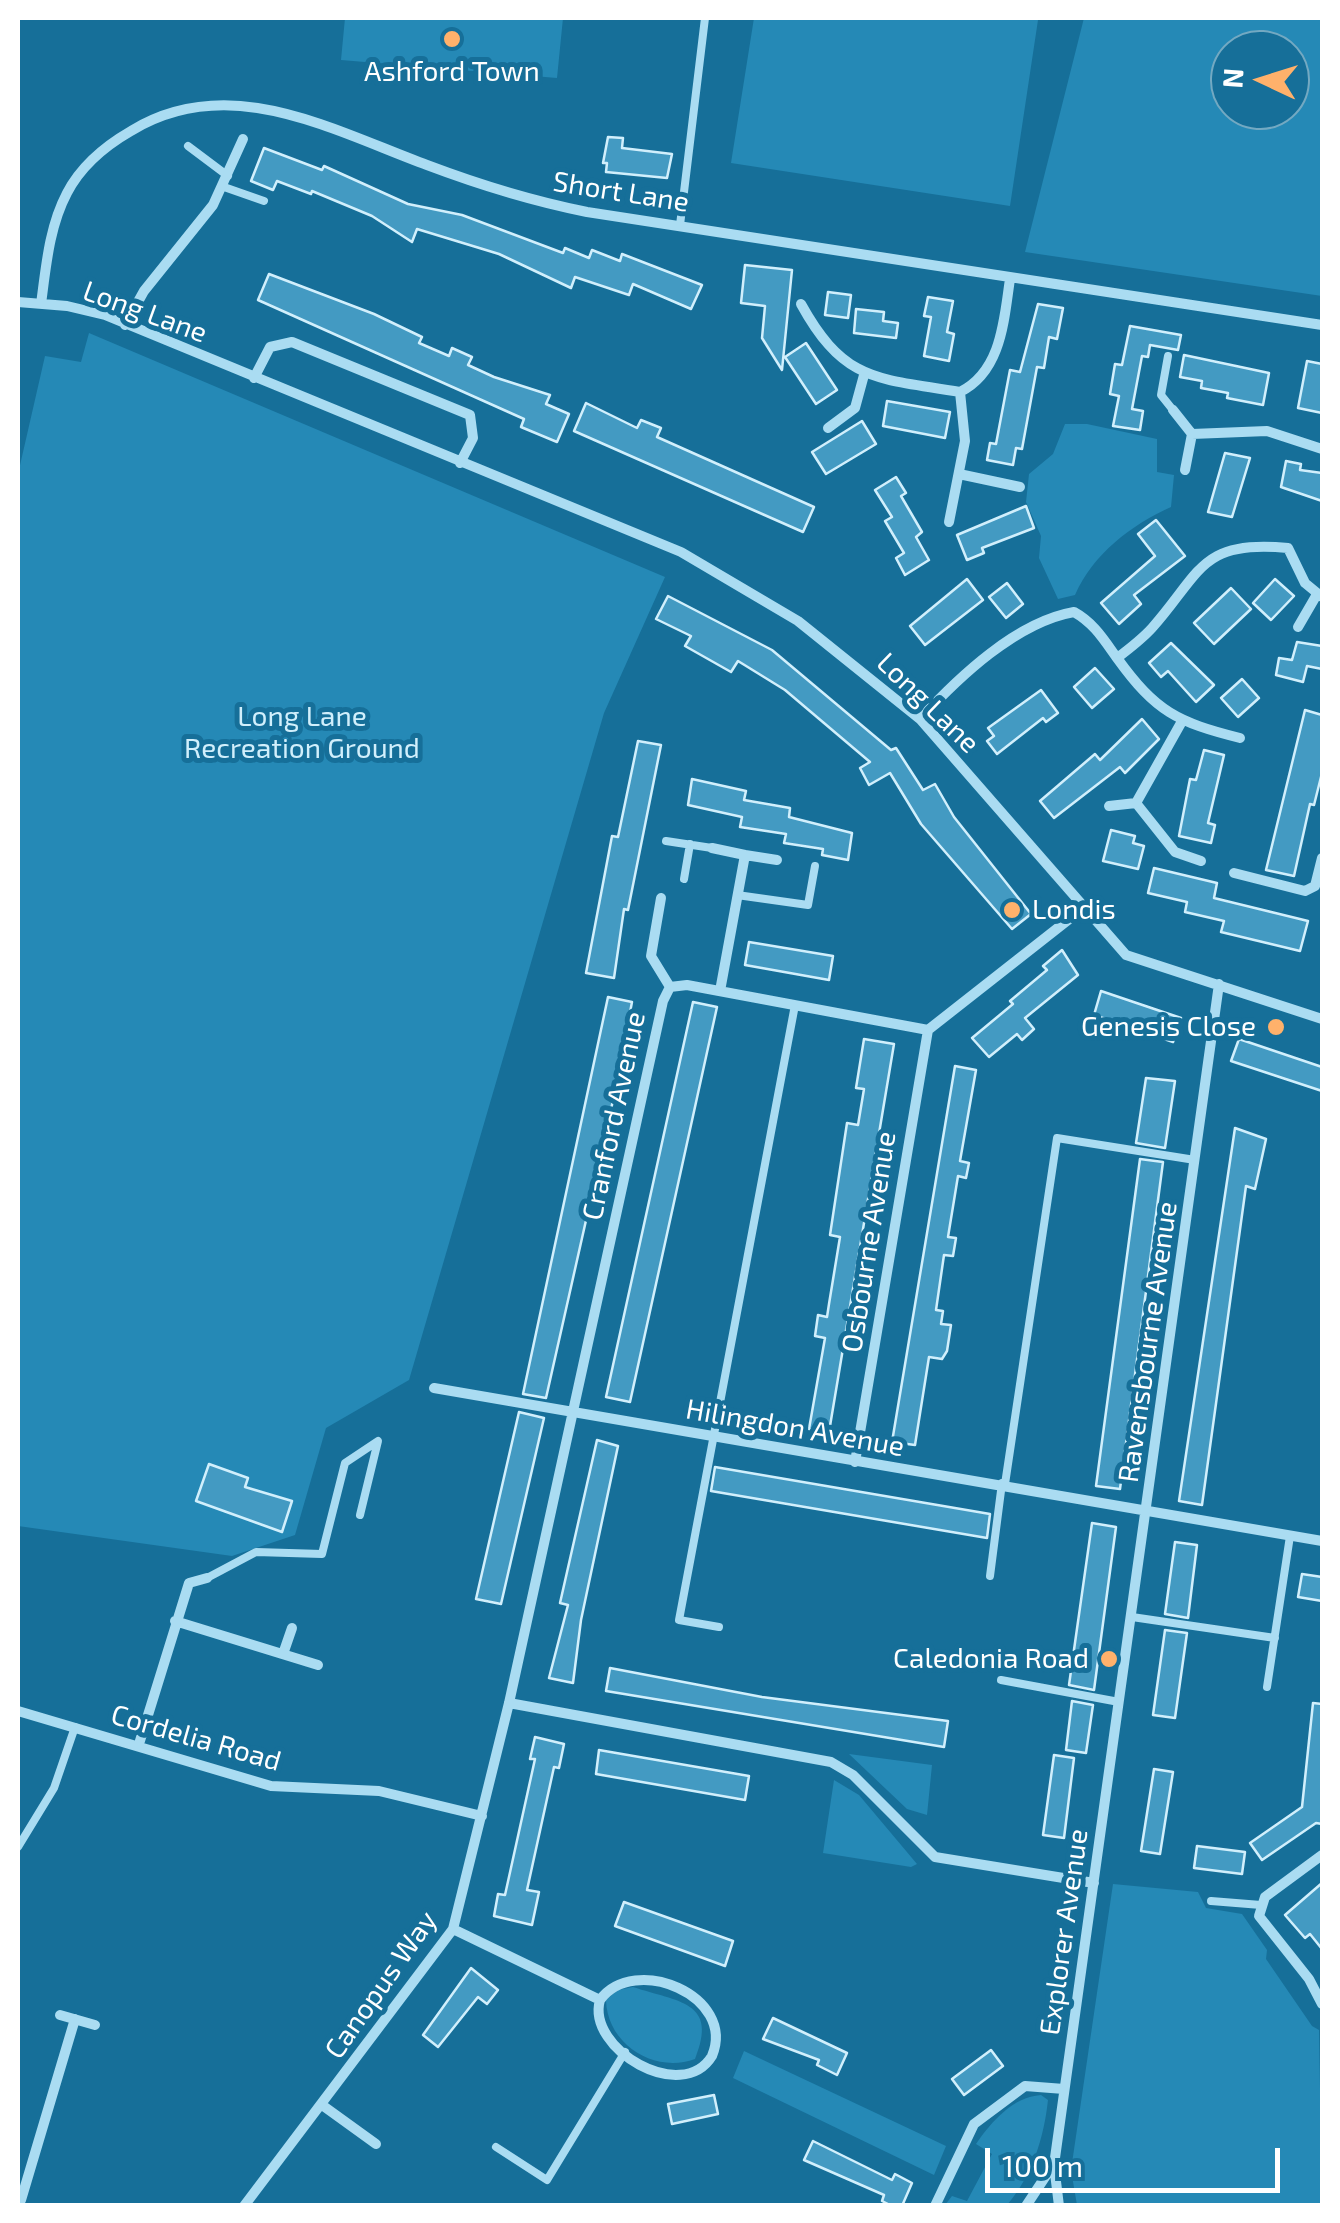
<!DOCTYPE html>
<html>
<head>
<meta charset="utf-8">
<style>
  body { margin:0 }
  #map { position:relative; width:1340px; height:2223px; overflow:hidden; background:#166f99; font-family:"Exo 2",sans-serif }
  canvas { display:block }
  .frame { position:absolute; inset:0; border:20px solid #fff; pointer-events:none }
  .north { position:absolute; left:1210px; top:30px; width:100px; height:100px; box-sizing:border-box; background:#166f99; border:2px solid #73a9c2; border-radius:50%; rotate:274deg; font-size:28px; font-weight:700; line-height:40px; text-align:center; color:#fff }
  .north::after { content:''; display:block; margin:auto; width:35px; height:45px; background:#ffb16b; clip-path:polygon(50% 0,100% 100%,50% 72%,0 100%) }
  .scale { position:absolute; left:985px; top:2148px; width:295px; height:45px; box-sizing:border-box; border:5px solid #fff; border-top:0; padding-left:12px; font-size:30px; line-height:35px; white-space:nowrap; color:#fff; -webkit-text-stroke:8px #166f99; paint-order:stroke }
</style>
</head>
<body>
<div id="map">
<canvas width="1340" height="2223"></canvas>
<div class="frame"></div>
<div class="north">N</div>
<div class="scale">100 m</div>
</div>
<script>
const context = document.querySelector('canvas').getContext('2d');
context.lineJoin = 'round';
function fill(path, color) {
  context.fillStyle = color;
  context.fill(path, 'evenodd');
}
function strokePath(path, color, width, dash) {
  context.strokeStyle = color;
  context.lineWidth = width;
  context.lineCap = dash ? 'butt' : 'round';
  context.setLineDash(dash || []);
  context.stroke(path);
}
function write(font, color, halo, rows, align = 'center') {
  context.font = font + ' "Exo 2",sans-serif';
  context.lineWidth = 10;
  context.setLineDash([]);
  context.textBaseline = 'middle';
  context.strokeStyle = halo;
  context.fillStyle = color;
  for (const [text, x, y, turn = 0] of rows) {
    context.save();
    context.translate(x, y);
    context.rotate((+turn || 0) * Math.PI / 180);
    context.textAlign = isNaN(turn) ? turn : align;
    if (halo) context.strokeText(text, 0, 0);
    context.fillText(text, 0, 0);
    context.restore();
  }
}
fill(new Path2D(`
  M345,18H563L557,78L341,60Z
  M754,18L1038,20L1010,206L731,163Z
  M1084,18H1322V296L1025,252ZM1230,50H1290V110H1230Z
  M89,333L665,577L604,713L409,1380L326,1428L295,1535L232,1556L18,1526V474L45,356L81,362Z
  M1065,424H1087L1157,439V472L1174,475L1171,507C1131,525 1093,554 1075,595L1058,599L1039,558L1041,536L1026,502L1029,474L1053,454Z
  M849,1754L932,1765L927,1815L907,1809Z
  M834,1780L859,1795L917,1864L911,1867L823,1853Z
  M1113,1884L1198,1892L1206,1908L1242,1914L1267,1950L1266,1959L1312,2026L1319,2030L1322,2205H1077L1071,2170Z
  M633,1987C678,2002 719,2001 695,2059C654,2074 607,2044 606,2000L618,1990Z
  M744,2051L946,2146L934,2175L733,2078Z
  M1041,2095L1048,2100C1044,2138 1032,2176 1007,2205H945L952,2196L967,2201L992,2154L976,2144C992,2121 1013,2097 1041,2095Z`), '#2589b6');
const building = new Path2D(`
  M608,137L623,138L622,148L672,154L667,178L606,172L607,163H603Z
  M264,148L322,170L324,166L408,204L462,215L563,253L565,248L589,258L592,250L620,261L622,254L702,285L691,309L633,284L629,295L575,277L571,288L499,254L417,229L412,242L372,216L312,191L311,194L277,181L273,190L251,181Z
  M745,265L792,270L782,370L762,338L765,306L741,303Z
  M269,274L374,314L422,337L419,343L449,356L452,348L472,357L468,365L494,377L550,395L546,404L569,414L557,442L521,427L524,419L258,300Z
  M828,292L851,295L848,318L825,315Z
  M928,297L953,301L947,332L954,334L949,361L924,356L931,317L924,316Z
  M1038,304L1063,308L1057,339L1049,337L1044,368L1037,367L1022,449L1016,448L1013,465L987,460L990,443L996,444L1010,370L1020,372Z
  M856,309L884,312L883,321L898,323L896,338L854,333Z
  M1130,326L1181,335L1178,350L1150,345L1148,357L1142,356L1132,409L1143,411L1140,430L1113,426L1119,396L1110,394L1115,364L1122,365Z
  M806,343L837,390L816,404L785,357Z
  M1184,355L1269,373L1263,405L1227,398L1228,393L1201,388L1202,381L1180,377Z
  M1307,361L1322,364V413L1298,408Z
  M887,401L950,412L945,438L883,426Z
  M586,403L637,428L641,420L661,428L657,437L814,507L803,532L574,431Z
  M862,421L876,444L826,474L812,452Z
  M1225,453L1250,458L1232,517L1208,512Z
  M1286,461L1301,464L1300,470L1322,473V501L1281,487Z
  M896,477L906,493L901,496L922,532L916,537L929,560L905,575L896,558L904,553L885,521L892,517L875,490Z
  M1026,506L1034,528L982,548L984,553L967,560L957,535Z
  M1156,520L1185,556L1134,595L1141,604L1119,624L1101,603L1155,556L1138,534Z
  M967,579L983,600L925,645L910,626Z
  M1275,579L1294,596L1271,620L1253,603Z
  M1007,583L1023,604L1006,618L989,597Z
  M1231,588L1251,609L1214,644L1194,623Z
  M668,596L772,650L891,750L896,748L923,790L935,784L954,817L1031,914L1012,929L921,824L890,773L869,785L860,768L870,762L785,690L738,661L731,672L685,646L691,636L656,619Z
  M1297,642L1322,646V669L1307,666L1303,682L1276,675L1279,658L1292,660Z
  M1171,643L1214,685L1196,702L1168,671L1161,677L1149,663Z
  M1095,668L1114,689L1092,708L1074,687Z
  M1242,679L1259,698L1238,717L1221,698Z
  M1041,690L1058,713L1046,722L1043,718L997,754L987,741L994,736L988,728Z
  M1305,710L1322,715V773L1314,805L1310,804L1294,876L1266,870Z
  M1142,719L1159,739L1125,773L1120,767L1054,818L1040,801L1095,754L1100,760Z
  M638,741L661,745L628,910L624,909L614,978L586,973L612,836L618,837Z
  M1204,750L1224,755L1208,823L1215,825L1211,843L1179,836L1190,779L1196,780Z
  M692,779L746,791L744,800L790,808L789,817L852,833L848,860L822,855L823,849L784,843L786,834L740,827L742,817L688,805Z
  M1111,830L1135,836L1133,843L1144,846L1138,869L1103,861Z
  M1154,868L1217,883L1214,898L1308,921L1300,951L1221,932L1224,921L1185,912L1187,902L1148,893Z
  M749,942L833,956L829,980L745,965Z
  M1062,950L1078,975L1025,1018L1034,1029L1022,1040L1017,1034L989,1057L972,1038L1013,1004L1010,1001L1047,970L1043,966Z
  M1101,991L1181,1018L1173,1042L1094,1015Z
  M608,997L632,1002L614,1096L546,1398L523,1394Z
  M693,1002L717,1007L630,1402L606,1397Z
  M864,1039L894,1044L829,1432L809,1429L825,1338L815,1336L818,1315L827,1317L829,1304L840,1237L830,1235L847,1123L858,1125L864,1089L856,1088Z
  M1239,1039L1322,1067V1091L1231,1061Z
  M955,1066L976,1070L960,1161L969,1163L966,1178L958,1176L948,1237L956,1238L953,1256L944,1255L936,1310L943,1311L941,1324L951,1325L947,1351L942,1359L929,1357L915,1445L892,1442Z
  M1146,1078L1175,1081L1165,1148L1136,1143Z
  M1235,1128L1266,1139L1255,1189L1246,1186L1202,1505L1179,1501Z
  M1140,1159L1163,1162L1120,1489L1096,1486Z
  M519,1412L544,1418L501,1604L476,1599Z
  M597,1440L618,1446L581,1620L573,1683L549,1678L568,1605L560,1603Z
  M209,1464L248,1478L245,1487L292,1501L282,1532L196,1501Z
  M715,1467L990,1514L987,1538L711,1491Z
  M1092,1523L1116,1527L1094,1690L1069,1685Z
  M1175,1542L1197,1545L1188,1618L1165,1614Z
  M1302,1574L1322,1577V1601L1298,1597Z
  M1165,1630L1187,1633L1175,1718L1153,1715Z
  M610,1668L762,1697L948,1721L944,1747L606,1691Z
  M1072,1701L1093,1705L1086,1753L1066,1750Z
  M1313,1703L1322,1704V1824L1316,1823L1262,1860L1250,1843L1302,1807Z
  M535,1737L564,1744L559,1768L554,1767L527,1890L539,1892L532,1925L494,1916L498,1894L505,1895L535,1759H530Z
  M599,1750L749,1776L745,1800L596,1774Z
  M1054,1755L1074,1758L1064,1838L1043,1835Z
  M1154,1769L1173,1772L1160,1854L1141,1851Z
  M1197,1846L1245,1852L1242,1874L1194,1868Z
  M1322,1883V1949L1310,1934L1305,1938L1285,1915Z
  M624,1902L733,1941L725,1966L615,1926Z
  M471,1968L498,1990L487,2004L478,1997L438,2047L423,2035Z
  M773,2018L847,2053L837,2075L817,2065L819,2060L763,2039Z
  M991,2050L1003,2066L964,2095L952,2079Z
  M714,2095L718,2114L672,2124L668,2104Z
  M813,2141L892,2180L895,2174L912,2183L902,2206H892L882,2201L884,2195L804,2160Z`);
fill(building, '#439ac2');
strokePath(building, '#d1effc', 2.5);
strokePath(new Path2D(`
  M188,146L228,176
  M224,187L264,201
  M680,225L705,18
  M1168,356L1161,395L1173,410
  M666,841L712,848
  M684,879L690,844
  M737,895L808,905L815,866
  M1005,1484L1057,1138L1195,1160
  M990,1576L1002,1483
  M207,1578L256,1552L322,1554L345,1463L378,1441L360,1515
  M1132,1617L1275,1638
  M719,1627L679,1620L795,1005
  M1001,1680L1119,1702
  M1267,1687L1290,1536
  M18,1847L54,1788L75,1727
  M1211,1901L1261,1905
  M496,2147L547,2180L625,2052`), '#aadcf2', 8);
strokePath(new Path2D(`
  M18,302L67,306L105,315L681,552L798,621L920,719L1126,955L1322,1019
  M41,304C46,267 49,227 67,193C81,166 105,146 131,131C229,71 332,130 427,165C480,185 532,201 587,212L1322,325
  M801,304C845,384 879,378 960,392C1002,371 1004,319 1010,279
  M125,325L144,291L213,205L243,139
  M254,378L270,347L292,342L470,415L473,438L460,463
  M1173,410L1192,434L1185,470
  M828,428L855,408L864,375
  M1192,434L1267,431L1322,449
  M959,474L1020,487
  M949,522L965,441L960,392
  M1298,627L1316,596
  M1117,658C1129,649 1142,639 1152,628C1201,573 1200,539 1288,548L1305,583L1322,597
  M920,719C958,678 1016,622 1074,612C1094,623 1104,640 1117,658C1156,712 1177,722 1240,738
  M1181,723L1136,803L1175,852L1201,861
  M1109,806L1136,803
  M712,848L745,855L720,991
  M745,855L777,860
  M1234,873L1305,891L1315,886L1317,878
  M1322,879L1317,878L1322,858
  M661,898L651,956L670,987
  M434,1388L1322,1541
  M855,1462L928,1030
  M175,1621L318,1665
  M283,1654L292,1628
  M509,1703L831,1762L853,1775L935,1857L1094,1883
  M18,1711L271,1786L379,1791L482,1816
  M139,1744L189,1583L207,1578
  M1322,1855L1265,1897L1259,1916L1309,1979L1322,2004
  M453,1929L600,2000C634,1953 737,1996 712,2056C682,2105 586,2049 600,2000
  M60,2015L95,2025
  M322,2105L376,2144
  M21,2200L75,2019
  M244,2206L453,1929L509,1703L663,1001L670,987L687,985L928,1030L1082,909
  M935,2206L974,2124L1025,2086L1064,2089
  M1026,2206L1053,2165
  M1059,2206L1054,2165L1219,984`), '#aadcf2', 10);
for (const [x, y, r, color] of [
  [452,39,10,"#ffb16b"],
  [1012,910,10,"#ffb16b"],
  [1276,1027,10,"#ffb16b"],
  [1109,1659,10,"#ffb16b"]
]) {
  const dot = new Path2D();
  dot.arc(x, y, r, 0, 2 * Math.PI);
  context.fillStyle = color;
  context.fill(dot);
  strokePath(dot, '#166f99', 4);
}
write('28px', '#fff', '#166f99', [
  ["Ashford Town",452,72,"center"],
  ["Londis",1032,910,"left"],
  ["Genesis Close",1256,1027],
  ["Caledonia Road",1089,1659]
], 'right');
write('28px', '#fff', '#166f99', [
  ["Short Lane",621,192,9],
  ["Long Lane",145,312,20],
  ["Long Lane",928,703,44],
  ["Cranford Avenue",614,1116,-78],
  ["Osbourne Avenue",869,1242,-81],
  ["Ravensbourne Avenue",1148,1342,-82],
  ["Hilingdon Avenue",795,1428,10],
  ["Cordelia Road",196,1738,16],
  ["Explorer Avenue",1064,1932,-82],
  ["Canopus Way",381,1985,-55]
]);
write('28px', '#d1effc', '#166f99', [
  ["Long Lane",302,717],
  ["Recreation Ground",302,749]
]);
</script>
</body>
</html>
